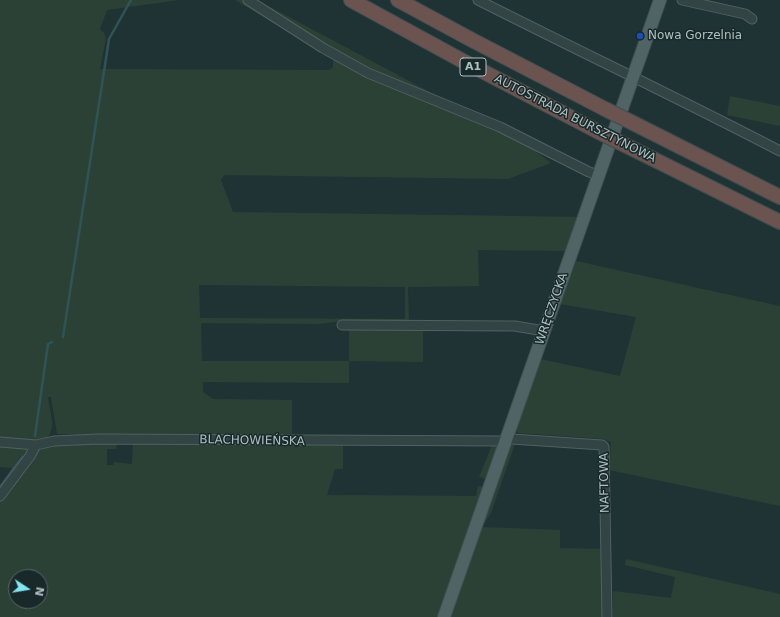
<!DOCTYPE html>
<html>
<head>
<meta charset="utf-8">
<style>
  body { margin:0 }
  #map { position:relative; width:780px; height:617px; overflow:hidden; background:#203334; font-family:"DejaVu Sans",sans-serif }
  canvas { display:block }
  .north { position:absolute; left:8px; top:569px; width:40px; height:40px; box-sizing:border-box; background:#192829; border:1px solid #546566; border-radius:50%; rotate:102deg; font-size:11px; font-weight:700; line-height:16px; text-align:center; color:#adc0c2 }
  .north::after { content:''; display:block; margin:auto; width:14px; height:18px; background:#82e5f2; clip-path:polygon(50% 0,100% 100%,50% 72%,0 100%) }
</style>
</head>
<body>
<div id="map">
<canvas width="780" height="617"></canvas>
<div class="north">N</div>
</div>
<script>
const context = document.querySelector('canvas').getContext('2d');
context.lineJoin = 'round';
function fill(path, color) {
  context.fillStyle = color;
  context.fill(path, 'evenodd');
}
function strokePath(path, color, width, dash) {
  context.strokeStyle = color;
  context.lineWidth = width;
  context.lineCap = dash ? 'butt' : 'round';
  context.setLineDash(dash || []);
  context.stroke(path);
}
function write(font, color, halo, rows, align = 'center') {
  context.font = font + ' "DejaVu Sans",sans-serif';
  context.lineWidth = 3;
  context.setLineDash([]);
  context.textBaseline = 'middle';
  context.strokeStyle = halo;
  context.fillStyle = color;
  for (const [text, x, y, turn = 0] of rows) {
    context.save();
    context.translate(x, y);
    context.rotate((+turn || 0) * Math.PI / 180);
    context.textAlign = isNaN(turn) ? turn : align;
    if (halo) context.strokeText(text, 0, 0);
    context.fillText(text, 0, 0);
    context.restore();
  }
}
fill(new Path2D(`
  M0,0H179L107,10L100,29L104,33L106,38L100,69L329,70L333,67V58L235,0H257L522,141L551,163L508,179L224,175L221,180L233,212L584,217L572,251L478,250L479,286L408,287L409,324L342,321L318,324L201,323L202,361H349V327H423V362L349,361V383L203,382V392L213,399L292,400V436L198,438L57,434L51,397H48C49,411 59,432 43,441L0,440ZM199,285L405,287V319L200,318Z
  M730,96L780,106V126L727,115Z
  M576,261L780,306V506L609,470L611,442L603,439L518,433L516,429L540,359L620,376L636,317L560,304Z
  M66,442L117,444L116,449H107V465H113L114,462L132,464L133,442L343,445V469H335L327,495L476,496L478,486L483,487L440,617H0V500L39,447ZM16,577H40V601H16Z
  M514,443L515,444L491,513L482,527L560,530V548L603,549L604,617H448L509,446Z
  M0,444L31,447L25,458L20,456L13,468L0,467Z
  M492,445H495L497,448L486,479L479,477Z
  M626,559L780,594V617H613V591L671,598L675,577L625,565Z`), '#2c4135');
strokePath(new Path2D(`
  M63,337L109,39L131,0
  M35,436L48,344L52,342
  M0,487L22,457`), '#305357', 2.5);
const minor = new Path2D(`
  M248,0L323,48L368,73L500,127L589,172L599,175
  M478,0C579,51 680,99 780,151
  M682,0L745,14L752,19
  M342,325L515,326L544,331
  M507,437L512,439L602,445L604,447L607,617
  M0,442L36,445L54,441L98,439L505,441
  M0,496L30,456L36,445`);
const major = new Path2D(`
  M444,617L660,0`);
const highway = new Path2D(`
  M351,0L461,60L597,131
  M398,0L472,40L605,109
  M633,123L780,197
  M625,145L780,222`);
strokePath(minor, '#516163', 11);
strokePath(major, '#405052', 14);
strokePath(highway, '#3e4e50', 16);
strokePath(minor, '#334445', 9);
strokePath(major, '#516465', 12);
strokePath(highway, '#6b5350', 14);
const highwayBridge = new Path2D(`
  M605,109L633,123
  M597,131L625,145`);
strokePath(highwayBridge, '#3e4e50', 16, []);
strokePath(highwayBridge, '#6b5350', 14);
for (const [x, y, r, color] of [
  [640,36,4,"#1a4fb4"]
]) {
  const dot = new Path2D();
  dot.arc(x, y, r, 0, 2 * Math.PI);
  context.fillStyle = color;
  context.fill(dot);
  strokePath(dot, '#192829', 1.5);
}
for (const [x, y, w] of [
  [473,67,26]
]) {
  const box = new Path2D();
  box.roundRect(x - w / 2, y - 9, w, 18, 3);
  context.fillStyle = '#192829';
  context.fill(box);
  strokePath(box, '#adc0c2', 1);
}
write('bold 11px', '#adc0c2', null, [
  ["A1",473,67]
]);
write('12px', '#adc0c2', '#192829', [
  ["Nowa Gorzelnia",648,36]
], 'left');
write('12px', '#adc0c2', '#192829', [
  ["AUTOSTRADA BURSZTYNOWA",575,119,27],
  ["WRĘCZYCKA",552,309,-71],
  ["BLACHOWIEŃSKA",252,441,1],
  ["NAFTOWA",605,483,-91]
]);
</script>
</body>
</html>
